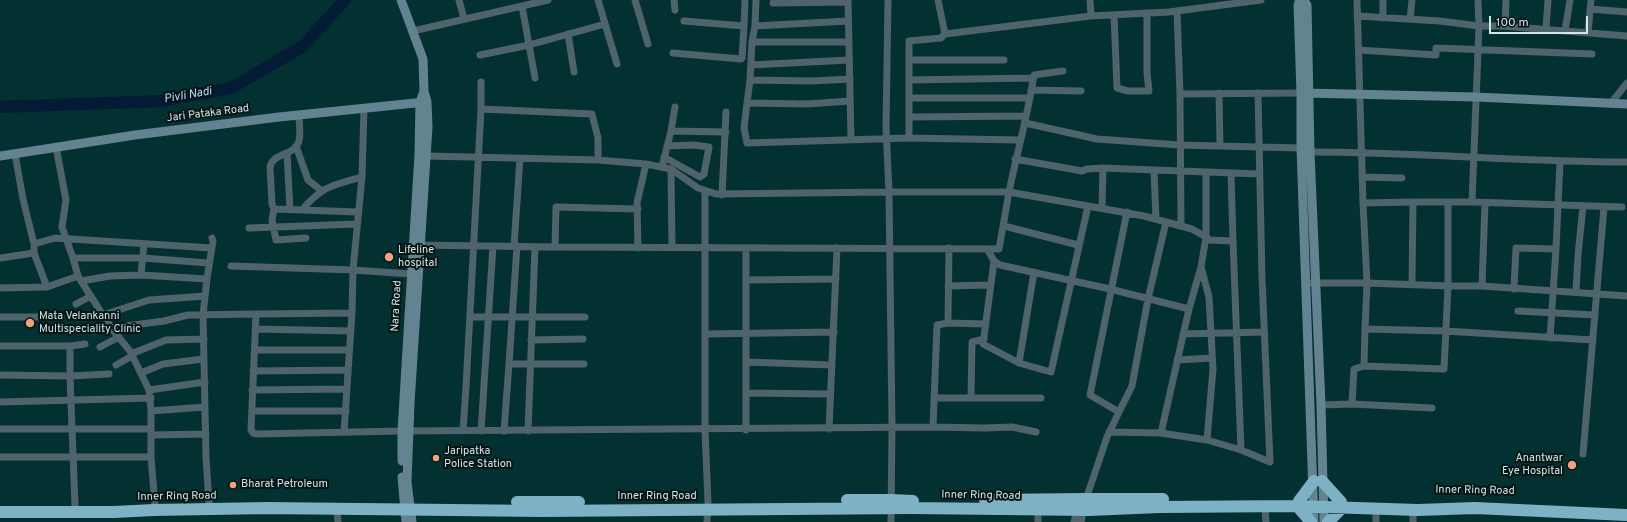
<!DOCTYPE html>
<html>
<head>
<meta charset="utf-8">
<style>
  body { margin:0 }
  #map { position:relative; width:1627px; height:522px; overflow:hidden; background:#033030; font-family:Overpass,sans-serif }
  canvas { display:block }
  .scale { position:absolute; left:1489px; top:16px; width:99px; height:18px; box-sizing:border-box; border:2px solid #d2e7e6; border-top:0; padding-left:5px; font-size:12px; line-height:14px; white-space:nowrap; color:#d2e7e6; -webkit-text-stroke:3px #051515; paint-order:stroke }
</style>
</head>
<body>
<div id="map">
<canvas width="1627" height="522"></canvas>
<div class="scale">100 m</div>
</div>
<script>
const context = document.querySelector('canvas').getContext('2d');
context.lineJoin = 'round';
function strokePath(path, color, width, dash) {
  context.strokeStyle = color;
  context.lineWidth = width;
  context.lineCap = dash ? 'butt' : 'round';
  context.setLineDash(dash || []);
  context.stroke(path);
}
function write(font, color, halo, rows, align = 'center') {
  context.font = font + ' Overpass,sans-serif';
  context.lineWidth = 4;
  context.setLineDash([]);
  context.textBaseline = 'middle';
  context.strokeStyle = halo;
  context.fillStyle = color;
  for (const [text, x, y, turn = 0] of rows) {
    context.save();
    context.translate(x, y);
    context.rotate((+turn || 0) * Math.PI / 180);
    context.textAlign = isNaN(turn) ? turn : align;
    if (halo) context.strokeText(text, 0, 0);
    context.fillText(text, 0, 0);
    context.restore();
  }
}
strokePath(new Path2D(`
  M0,107L161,101L231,88L302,47L345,0`), '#031b35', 12);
strokePath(new Path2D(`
  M459,0L464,19
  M598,0L617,64
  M635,0L648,44
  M674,0L675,10
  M756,0L755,26L752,42L750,80L747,103L807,104L850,101
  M848,0L851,139
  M938,0L945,34L1091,16
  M1090,0L1091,16L1169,12L1261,0
  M1357,0L1363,203L1367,283L1448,286L1444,369L1364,366L1365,329
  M773,3L848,2
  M522,6L535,78
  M1590,9L1627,12
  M1177,11L1180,94L1181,226
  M1114,15L1117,88L1128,91H1149L1147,73V13
  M1357,16L1440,21L1479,26L1478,0
  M1383,18V0
  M1410,19L1412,0
  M684,21L744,26L745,0
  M755,26L848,21
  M1505,26L1506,0
  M1546,29L1548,0
  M413,31L548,0
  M1565,31L1570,0
  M1588,33L1591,0
  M568,34L574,72
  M945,34L941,38L909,41V138L1019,140
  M752,42H849
  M1359,50L1436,55V48L1592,54
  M673,53L741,59L742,58L744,26
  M480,55L529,45L605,24
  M909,60H1004
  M751,65L849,60
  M750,80L812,81L850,79
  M909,80L1033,78
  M1031,90L1081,91
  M1219,93L1220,146
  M1180,94L1301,93
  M909,98H1029
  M747,103L744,128L747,143L909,138
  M1611,103L1627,83
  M364,109L362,177L353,270L411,274
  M481,109V82
  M299,115C299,123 301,133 299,141C295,156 273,152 270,167L272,204L274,209L302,210C322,186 333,185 362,177
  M909,117L1026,116
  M1025,123L1097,139L1179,145L1301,148
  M671,131L726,132
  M296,146L308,180L322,191
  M56,147L66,200L62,227L73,258L78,276L111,328L130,351L149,390L151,411V457
  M1310,152C1416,152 1521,162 1627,162
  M287,153L290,210
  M15,154L23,199L34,244
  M427,156L598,160L646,164L671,169L698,188L716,194L889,192L892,427L891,522
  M664,157L700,177L704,174L709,147L694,145L667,146
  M1015,159L1082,171L1087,169L1103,168L1259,174
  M662,167L671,131L675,107
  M671,169L672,248
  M1154,171L1156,219
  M1206,173V237L1210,240L1233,241L1241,450
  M1231,174L1233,241
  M1362,177L1402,178
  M705,192V430L708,503L707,522
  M722,195L726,112
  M1472,202H1448V286H1482L1627,296
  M1363,203L1413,202
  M1622,207L1472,202L1479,26H1502L1627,36
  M1102,208L1103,168
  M274,209L272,220L276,240L306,238
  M302,210L358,212
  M1127,212L1090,395L1119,412L1132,386L1148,299L1166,222
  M1004,226L1078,245
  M249,228L357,224
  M415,245L555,247L999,249L1009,192H889L886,128L888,0
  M514,246L520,158
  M555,247L556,207L638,209
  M638,248L637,203L646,164
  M746,248V430
  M949,248L948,323L986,324
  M988,250L994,261L1000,265L1110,289L1189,309L1201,267L1206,237L1192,229L1144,216L1009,192C1017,153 1028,114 1034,75L1063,71
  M34,253L47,287
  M0,258L34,253V244L55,238L212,248
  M73,258H143L209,263
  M994,261L983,344L1019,363L1051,372L1088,206
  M231,266L353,270L352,313
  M1201,267L1209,297L1213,369L1207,440
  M141,275L144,244
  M207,279L213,241L212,238
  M746,280L836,279
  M81,281L110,276L141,275L207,279L203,315L206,457L209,504
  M1306,283H1367L1365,329L1445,331L1593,340
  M1412,285L1413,202H1448
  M948,286L990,285
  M1482,286L1485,203
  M0,288L47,287L78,276
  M1514,289L1516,248L1556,249
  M1576,292L1578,255L1583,206
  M76,304L91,296
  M1518,311L1595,315
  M103,315L149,300L205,296
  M0,317H61
  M470,317H585
  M111,328L164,321L188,315L256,314
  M256,329L350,331
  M94,331L109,324
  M706,334L834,332
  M1183,334L1264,332
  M1550,338L1556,249L1560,162
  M531,340L583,339
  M0,346H70L85,344
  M70,346V376L109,374
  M100,347L119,337
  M255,350H349
  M131,354L166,340L204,339
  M1177,360L1212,358
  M746,362L832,365
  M1019,363L1034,272
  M509,364L517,246
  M116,365L132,356
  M253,371L348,370
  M141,373L163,364L204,359
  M0,375L70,376L75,506
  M149,390L205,382
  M252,390L347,389
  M746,393L830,394
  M934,398H1041
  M971,398L972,342L984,339
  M0,402L151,398
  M1352,404L1354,369L1364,366
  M1321,405L1352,404L1432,408
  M151,411L205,407
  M252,411H346
  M933,427L937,325L948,323
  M0,429H151
  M829,429L837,248
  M463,431L466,387L481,109L592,114L598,138V160
  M481,431L493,246
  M504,431L509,364H584
  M528,431L535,247
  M344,432L352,313L256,314L251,430L253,433L256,434L402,431L933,427L985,428L1012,427L1036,432
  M1109,432L1161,433L1189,309
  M1161,433L1207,440L1241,450L1270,462L1262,278L1258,93
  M151,435L206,434
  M1583,454L1604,207
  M0,457H151L155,505
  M1086,499L1107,437L1119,412
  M1265,508L1266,522
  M337,509L338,522
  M1038,509V522
  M1376,509V522
  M1413,510V522
  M1074,522L1077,510
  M1081,522L1084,509`), '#4f636a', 7);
strokePath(new Path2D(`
  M401,0L423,59L424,91L427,102L428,127L410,403L407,482L412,522
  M1300,0L1298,5L1301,93V148L1314,522
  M1304,0L1307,5L1310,152L1321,405L1324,522
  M1305,93L1476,97L1627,104
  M0,156L135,135L279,117L425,102
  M402,461V431L419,154L420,102L424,91
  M402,477L406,522`), '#62838f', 9);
strokePath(new Path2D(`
  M1322,481L1341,502
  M847,500H891L913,501
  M985,500L1086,499H1163
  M1299,501L1314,481
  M517,502H579
  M1298,507L1311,522
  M0,512H114L154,510L267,508L542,511L912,508L1089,510L1160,507L1295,506L1418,510L1475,508L1627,515
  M1328,522L1342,508`), '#7fb1c5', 12);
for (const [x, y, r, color] of [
  [389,257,5,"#f1a17c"],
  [30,323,5,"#f1a17c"],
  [436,458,4,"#f1a17c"],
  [1572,465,5,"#f1a17c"],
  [233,485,4,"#f1a17c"]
]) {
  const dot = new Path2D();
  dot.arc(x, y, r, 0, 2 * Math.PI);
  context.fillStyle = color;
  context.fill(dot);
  strokePath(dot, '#051515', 1.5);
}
write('11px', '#d2e7e6', '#051515', [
  ["Jari Pataka Road",208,114,-7],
  ["Nara Road",397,306,-87],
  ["Inner Ring Road",1475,491,1],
  ["Inner Ring Road",981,496,1],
  ["Inner Ring Road",177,497,-1],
  ["Inner Ring Road",657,497]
]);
write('11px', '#d2e7e6', '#051515', [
  ["Lifeline",398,251],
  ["hospital",398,264],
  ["Mata Velankanni",39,317],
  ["Multispeciality Clinic",39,330],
  ["Jaripatka",444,452],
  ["Police Station",444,465],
  ["Anantwar",1563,459,"right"],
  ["Eye Hospital",1563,472,"right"],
  ["Bharat Petroleum",241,485]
], 'left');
write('italic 12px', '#c1dcfd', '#051515', [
  ["Pivli Nadi",188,96,-10]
]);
</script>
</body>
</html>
